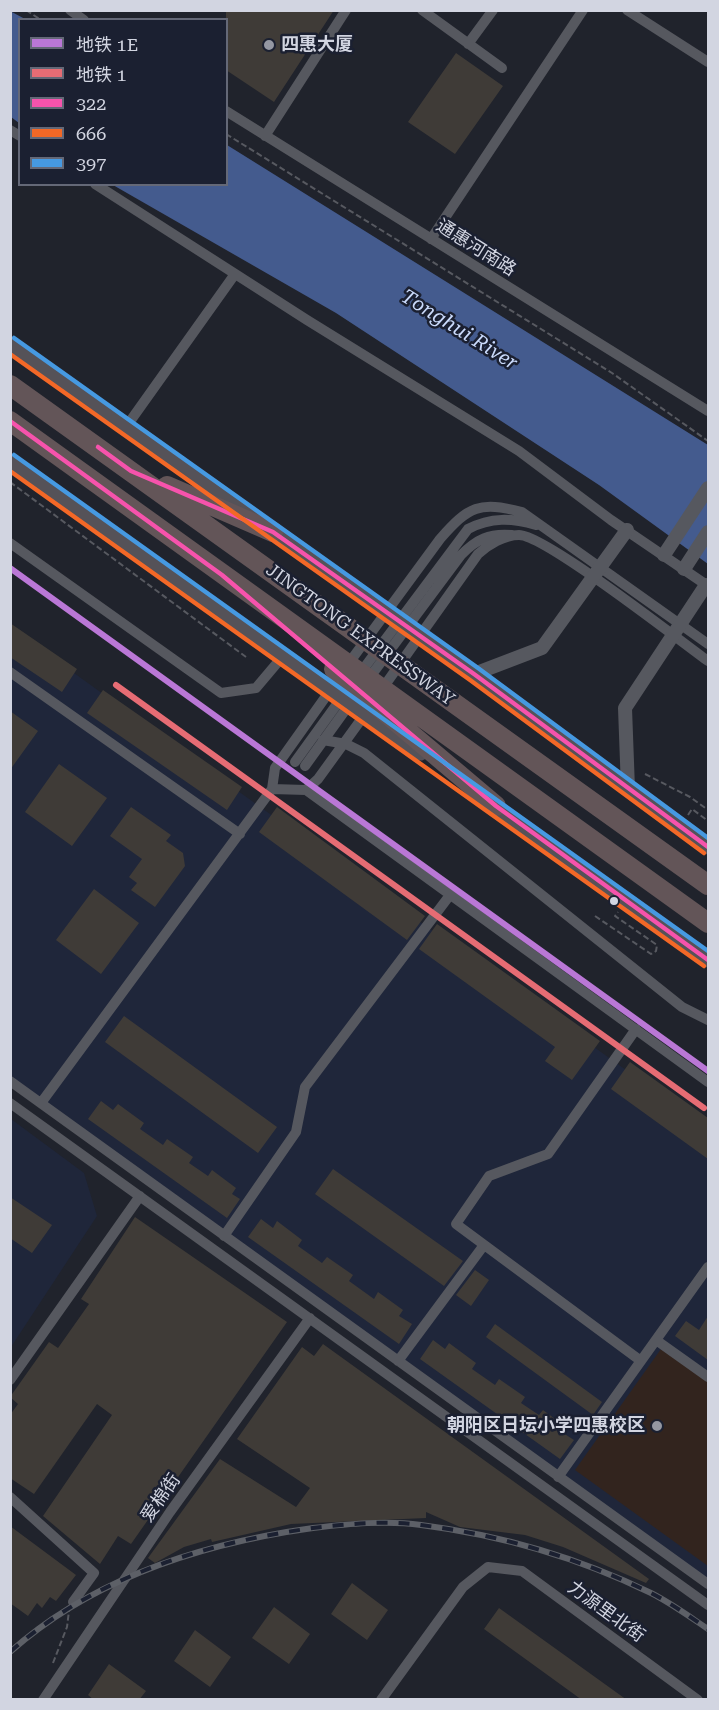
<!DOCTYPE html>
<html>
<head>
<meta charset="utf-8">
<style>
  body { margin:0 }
  #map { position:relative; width:719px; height:1710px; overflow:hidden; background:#20232c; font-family:"Roboto Serif","Noto Sans SC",serif }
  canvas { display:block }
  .frame { position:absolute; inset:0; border:12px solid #d2d5e1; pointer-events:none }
  .legend { position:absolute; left:18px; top:18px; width:210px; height:168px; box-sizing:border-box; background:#1b2031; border:2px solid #646877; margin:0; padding:8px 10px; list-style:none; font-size:18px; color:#d2d5e1 }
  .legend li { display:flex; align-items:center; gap:12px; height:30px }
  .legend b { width:30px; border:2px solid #646877 }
</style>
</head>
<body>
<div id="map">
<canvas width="719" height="1710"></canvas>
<div class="frame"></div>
<ul class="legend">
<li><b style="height:8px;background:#ba77d6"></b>地铁 1E</li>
<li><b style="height:8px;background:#e66c74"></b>地铁 1</li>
<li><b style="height:8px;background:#f653ac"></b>322</li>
<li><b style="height:8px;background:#f36827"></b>666</li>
<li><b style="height:8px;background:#4699e1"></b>397</li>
</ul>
</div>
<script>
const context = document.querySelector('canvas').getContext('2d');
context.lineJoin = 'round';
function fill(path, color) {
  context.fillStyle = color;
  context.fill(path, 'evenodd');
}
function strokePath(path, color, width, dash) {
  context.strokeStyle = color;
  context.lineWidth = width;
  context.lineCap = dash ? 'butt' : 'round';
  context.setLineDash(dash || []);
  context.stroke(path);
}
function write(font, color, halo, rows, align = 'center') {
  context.font = font + ' "Roboto Serif","Noto Sans SC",serif';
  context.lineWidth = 5;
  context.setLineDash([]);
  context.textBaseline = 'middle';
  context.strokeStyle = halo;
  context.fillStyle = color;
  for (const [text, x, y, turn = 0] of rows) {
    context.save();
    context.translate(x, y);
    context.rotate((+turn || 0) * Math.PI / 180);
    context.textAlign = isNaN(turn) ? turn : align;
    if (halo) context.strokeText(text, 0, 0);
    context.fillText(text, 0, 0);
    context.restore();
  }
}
fill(new Path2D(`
  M10,627L708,1129V1581L11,1079Z
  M11,1119L84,1173L97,1216L11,1347Z`), '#1f263a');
fill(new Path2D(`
  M661,1349L708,1382V1566L575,1470Z`), '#32241e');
fill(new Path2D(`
  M10,11L25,19L20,20L19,123L11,117Z
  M227,145L708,445V564L599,485L336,313L113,185L226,184Z`), '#445b8e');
fill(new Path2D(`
  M226,10H334L274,102L226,70Z
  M456,53L503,86L455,154L408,122Z
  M10,623L77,669L62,692L10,657Z
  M103,690L242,787L227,810L87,713Z
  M10,711L38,731L10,770Z
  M59,764L107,798L72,846L25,812Z
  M131,807L171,835L166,841L183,853L185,866L155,907L131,890L137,883L129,877L142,859L110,836Z
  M277,807L425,916L407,940L259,832Z
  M94,889L139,923L101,974L56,940Z
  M437,924L600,1041L572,1080L545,1061L555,1047L419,949Z
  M124,1016L277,1127L258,1153L105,1042Z
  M630,1062L708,1118V1159L611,1089Z
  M101,1101L113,1110L118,1104L144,1123L140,1129L163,1145L167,1139L193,1157L189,1163L208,1176L212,1170L236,1188L232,1194L240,1199L227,1218L88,1119Z
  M333,1169L463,1261L444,1286L315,1194Z
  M10,1197L52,1225L32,1253L10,1238Z
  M135,1217L287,1322L131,1544L118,1536L100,1564L43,1516L112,1415L97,1404L34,1494L10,1478V1415L18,1404L10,1397L49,1342L58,1348L89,1304L81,1299Z
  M261,1219L273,1228L277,1221L302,1240L298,1246L322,1263L327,1257L353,1275L349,1281L374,1299L378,1292L403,1310L399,1316L412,1324L399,1344L248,1237Z
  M475,1270L489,1280L471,1306L456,1295Z
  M708,1316V1360L675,1336L686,1321L699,1330Z
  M495,1324L602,1402L593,1415L486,1337Z
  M433,1340L445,1349L449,1343L476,1363L472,1369L495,1385L499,1379L525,1397L521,1403L539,1415L543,1410L567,1428L563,1433L574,1440L560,1459L420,1359Z
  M323,1344L649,1579L646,1583L563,1547L525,1535L460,1527L426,1512V1518L291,1524L212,1542L211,1539L184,1547L155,1563L148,1558L220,1459L296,1507L310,1488L237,1439L302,1347L314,1356Z
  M10,1526L76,1575L56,1601L50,1597L42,1608L37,1603L28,1616L10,1603Z
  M352,1583L388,1610L367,1640L331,1614Z
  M274,1607L310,1634L289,1664L252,1638Z
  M499,1608L627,1700H582L484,1629Z
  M195,1630L231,1657L210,1687L174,1661Z
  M109,1664L146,1691L139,1700H94L88,1695Z`), '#3f3b37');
strokePath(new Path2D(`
  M26,10L41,20
  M226,134L612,373L708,441
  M10,482L246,657
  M645,774L690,797L708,810
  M688,815L692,809L708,821
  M595,916L651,954L656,951L657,945L615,916L618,912
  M53,1663L67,1627L69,1611`), '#575960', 2, [6, 3]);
strokePath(new Path2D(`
  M70,10L84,20
  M422,10L502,68
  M627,10L708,62
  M468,44L493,10
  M226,111L708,411
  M10,130L20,136
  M265,136L346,10
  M95,184L307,320L519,451L611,520L708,586
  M431,239L583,10
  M126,427L235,274
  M10,543L221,693L256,688L283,656
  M346,667L440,539C469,506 479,501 522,512L708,644
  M10,672L240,834
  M358,676L468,529C491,517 512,518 536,525
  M367,681L461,555C477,539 489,533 512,535
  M380,692L478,554C488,545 504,535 519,535C545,535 679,640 708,661
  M323,740L346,744L364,753L682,1007L708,1020
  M295,762L345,693
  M305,766L354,698
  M272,789L275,768L334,685
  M306,790L708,1082
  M636,1029L548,1154L489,1176L456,1224L641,1361
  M10,1081L708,1584
  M10,1103L708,1605
  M41,1103L272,789L306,790L318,779L368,710
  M224,1236L296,1132L305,1087L450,895
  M656,1340L708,1377
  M398,1361L484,1245
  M10,1380L140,1196
  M558,1477L708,1267
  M10,1497L94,1573L73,1602
  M43,1700L170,1512L310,1318
  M381,1700L463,1587L488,1567L522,1571L698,1700`), '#56585f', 10);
strokePath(new Path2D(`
  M664,555L708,488
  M684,569L708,532
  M474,674L542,648L627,530
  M628,789L625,708L706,585`), '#56585f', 14);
strokePath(new Path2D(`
  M10,344L474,674L708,847
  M10,461L421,753
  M487,800L708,960`), '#555258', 15);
strokePath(new Path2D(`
  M10,385L708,885
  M10,421L708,923
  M167,486L273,532
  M334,669L496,806`), '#635558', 20);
const rail = new Path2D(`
  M10,1652C94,1577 204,1543 313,1528C348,1524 386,1520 421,1525C501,1535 579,1558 651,1593C671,1603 690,1617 708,1629`);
strokePath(rail, '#5d6067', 6);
strokePath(rail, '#1b2031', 4, [11]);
strokePath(new Path2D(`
  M10,421L222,575L496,806L708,960
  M98,447L131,471L273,532L474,674L708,847`), '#f653ac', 4.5);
strokePath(new Path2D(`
  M10,354L470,680L704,853
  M10,471L704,966`), '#f36827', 4.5);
strokePath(new Path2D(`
  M14,338L478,668L708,838
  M14,455L708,951`), '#4699e1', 4.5);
strokePath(new Path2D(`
  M10,568L708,1071`), '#ba77d6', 6);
strokePath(new Path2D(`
  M116,685L704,1108`), '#e66c74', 6);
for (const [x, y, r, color] of [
  [269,45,6,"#9497a2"],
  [614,901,5,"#d2d5e1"],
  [657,1426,6,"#9497a2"]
]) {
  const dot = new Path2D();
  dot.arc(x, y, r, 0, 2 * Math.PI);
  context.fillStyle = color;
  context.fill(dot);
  strokePath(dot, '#1b2031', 2);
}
write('bold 18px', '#d2d5e1', '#1b2031', [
  ["四惠大厦",281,45],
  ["朝阳区日坛小学四惠校区",645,1426,"right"]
], 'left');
write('18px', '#d2d5e1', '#1b2031', [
  ["通惠河南路",476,248,32],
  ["JINGTONG EXPRESSWAY",360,635,36],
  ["爱棉街",161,1498,-55],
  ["力源里北街",606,1612,36]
]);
write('italic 20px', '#cadafb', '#1b2031', [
  ["Tonghui River",459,330,32]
]);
</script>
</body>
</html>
